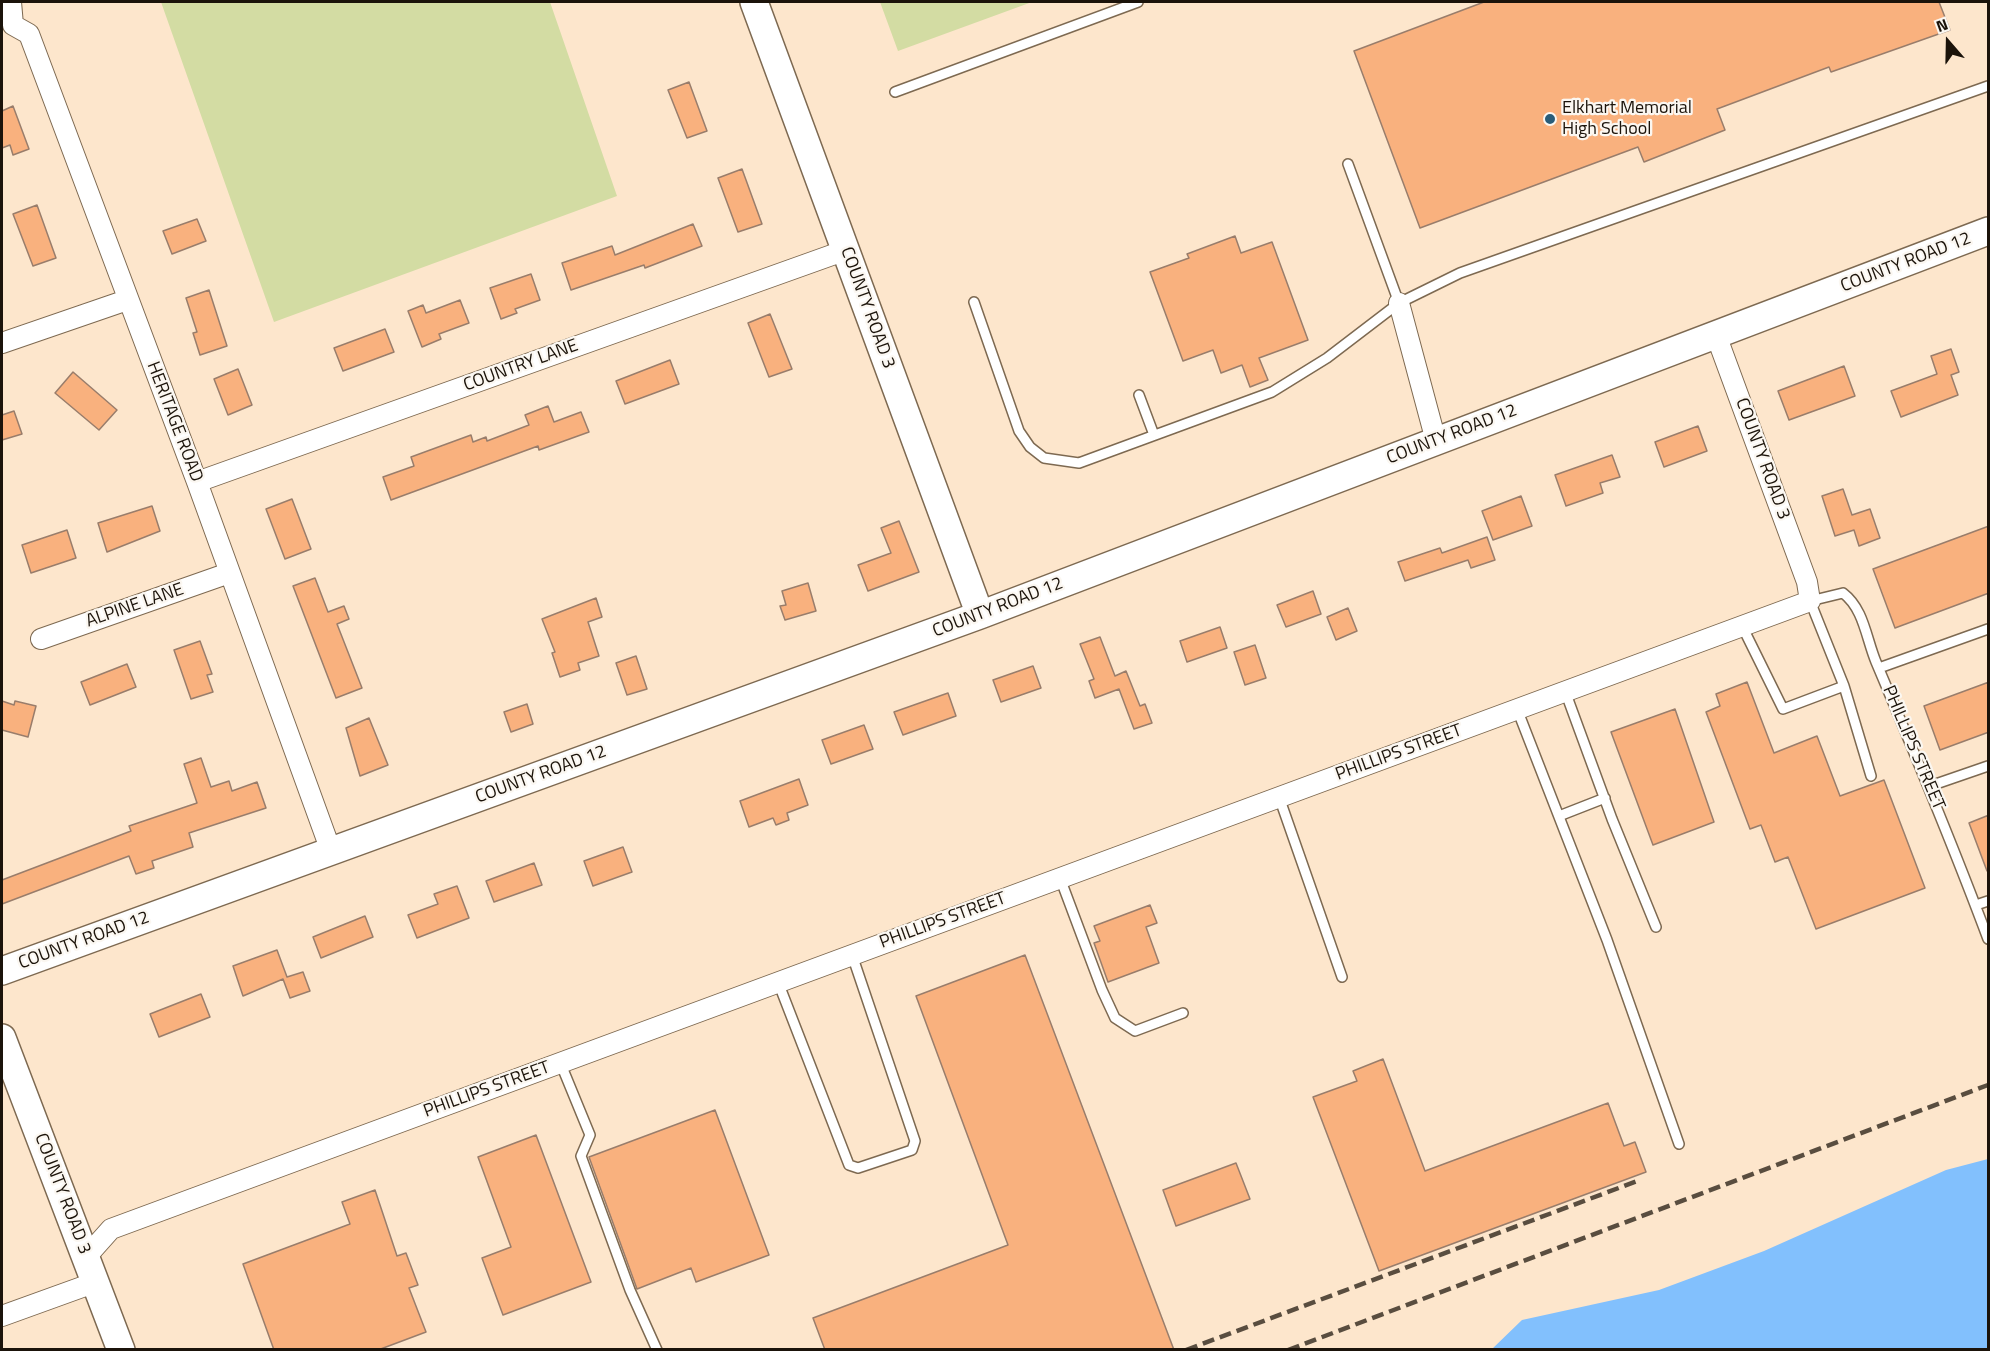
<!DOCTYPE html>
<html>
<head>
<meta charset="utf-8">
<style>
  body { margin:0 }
  #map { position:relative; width:1990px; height:1351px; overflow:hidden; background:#fde6cc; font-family:"Titillium Web",sans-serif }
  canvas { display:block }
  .frame { position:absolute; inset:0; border:3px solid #1b130a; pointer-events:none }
  .north { position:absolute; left:1918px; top:12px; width:60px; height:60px; -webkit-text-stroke:4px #fbf7f1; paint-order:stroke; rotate:340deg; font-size:16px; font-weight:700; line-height:24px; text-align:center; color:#1b130a }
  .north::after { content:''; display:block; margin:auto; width:21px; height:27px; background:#1b130a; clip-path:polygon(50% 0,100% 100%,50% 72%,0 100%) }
</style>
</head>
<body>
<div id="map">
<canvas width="1990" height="1351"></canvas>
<div class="frame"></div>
<div class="north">N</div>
</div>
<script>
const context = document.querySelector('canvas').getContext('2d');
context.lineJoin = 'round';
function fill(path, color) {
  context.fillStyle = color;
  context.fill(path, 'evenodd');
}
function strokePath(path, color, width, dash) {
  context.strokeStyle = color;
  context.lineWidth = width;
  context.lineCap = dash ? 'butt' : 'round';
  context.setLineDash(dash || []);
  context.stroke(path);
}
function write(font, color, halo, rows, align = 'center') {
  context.font = font + ' "Titillium Web",sans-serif';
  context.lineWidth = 4.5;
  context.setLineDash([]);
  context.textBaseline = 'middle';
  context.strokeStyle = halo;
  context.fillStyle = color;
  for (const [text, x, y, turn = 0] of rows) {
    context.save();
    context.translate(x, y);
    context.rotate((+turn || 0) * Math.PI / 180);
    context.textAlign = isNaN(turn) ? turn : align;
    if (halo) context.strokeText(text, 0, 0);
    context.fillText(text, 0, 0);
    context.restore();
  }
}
fill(new Path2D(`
  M161,2H550L617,196L274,322Z
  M880,2H1032L898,51Z`), '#d3dca3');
fill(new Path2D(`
  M1988,1159V1349H1492L1522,1320L1659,1290L1764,1251L1946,1170Z`), '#82c0fd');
const building = new Path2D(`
  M1484,2H1939L1950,30L1831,72L1829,67L1717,109L1725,130L1644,162L1638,147L1420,228L1354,51Z
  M689,82L707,131L687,138L668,90Z
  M13,106L29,149L13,155L10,145L2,148V111Z
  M742,169L762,224L738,232L718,178Z
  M37,205L56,258L33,266L13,214Z
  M197,219L206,241L172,254L163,231Z
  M693,224L702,246L645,268L644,265L571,290L562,263L612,246L615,255Z
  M1235,236L1241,253L1272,242L1308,340L1259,358L1268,380L1250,387L1242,365L1221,373L1213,350L1183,361L1150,272L1189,258L1187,254Z
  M531,274L540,300L515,309L517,313L501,319L490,288Z
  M209,290L227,346L200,355L193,333L197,332L186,298Z
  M460,300L469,323L439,334L441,339L422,347L408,311L423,305L426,313Z
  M770,314L792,369L769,377L748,323Z
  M385,329L394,352L343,371L334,348Z
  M1951,349L1959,372L1951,375L1958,395L1901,417L1891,391L1937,374L1931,356Z
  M670,360L679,384L625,404L616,381Z
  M1844,366L1855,396L1789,420L1778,391Z
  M238,369L252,405L228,415L214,379Z
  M73,372L117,410L99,430L55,393Z
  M548,406L554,422L581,412L589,432L539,450L538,446L391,500L383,477L414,466L411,457L471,435L473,442L486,437L487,441L529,425L525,415Z
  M14,411L22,434L2,440V415Z
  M1698,426L1707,451L1664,467L1655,442Z
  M1612,455L1620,477L1600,483L1603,493L1566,506L1555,475Z
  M1843,489L1852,515L1870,509L1880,538L1859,546L1854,530L1835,536L1822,496Z
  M1521,496L1532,526L1493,540L1482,511Z
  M292,499L311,549L285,559L266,509Z
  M152,506L160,531L107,552L98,523Z
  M899,521L919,572L868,591L858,565L891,553L881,528Z
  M1989,526V593L1895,628L1873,569Z
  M67,530L76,558L31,573L22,545Z
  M1487,537L1495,560L1471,568L1468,560L1405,581L1398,562L1440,548L1442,553Z
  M315,578L328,612L344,606L349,619L337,624L362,688L336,698L293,586Z
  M808,583L816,611L785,620L780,606L786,605L782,591Z
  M1313,591L1321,614L1286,627L1277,605Z
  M596,598L602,617L588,622L599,656L578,663L580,670L560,677L552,653L555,652L542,619Z
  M1348,608L1357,631L1336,640L1327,617Z
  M1220,627L1227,648L1187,662L1180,641Z
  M1100,637L1115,676L1126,671L1140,706L1145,704L1152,723L1134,729L1119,689L1095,698L1089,681L1094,679L1080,644Z
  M200,641L212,674L207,675L213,692L191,699L174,650Z
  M1255,645L1266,678L1245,685L1234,652Z
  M636,656L647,689L627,695L616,663Z
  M127,664L136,687L90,705L81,682Z
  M1033,666L1041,688L1001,702L993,680Z
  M1747,682L1774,753L1817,736L1840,796L1884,780L1925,888L1816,929L1788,857L1775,862L1761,825L1750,829L1706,712L1720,706L1716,694Z
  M1989,682V732L1940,750L1924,706Z
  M948,693L956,716L903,735L894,712Z
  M2,701L14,705L15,701L36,706L28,737L2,730Z
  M527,704L533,724L511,732L504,712Z
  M1675,709L1714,822L1653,845L1611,732Z
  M369,718L388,765L360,776L346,728Z
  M864,725L873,749L831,764L822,740Z
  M201,758L211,787L229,781L232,791L257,782L266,808L189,833L193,847L152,861L154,868L136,874L129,856L2,904V880L131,831L129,826L197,803L184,764Z
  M799,779L808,805L787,813L789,820L776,825L773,818L749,827L740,801Z
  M1989,815V871H1987L1969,823Z
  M623,847L632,872L593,886L584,861Z
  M534,863L542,885L494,902L486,881Z
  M457,886L469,918L417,938L408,915L438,904L434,894Z
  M1150,905L1157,923L1146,927L1159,963L1108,982L1094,943L1100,941L1094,926Z
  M365,916L373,937L321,958L313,937Z
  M277,950L287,977L303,972L310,991L290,998L283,979L243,996L233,966Z
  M1025,955L1174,1350H825L813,1318L1008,1245L916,996Z
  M201,994L210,1017L159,1037L150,1014Z
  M1383,1059L1425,1171L1608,1103L1624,1146L1635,1142L1646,1172L1379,1271L1313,1097L1357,1081L1353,1071Z
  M715,1110L769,1255L696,1282L691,1268L637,1289L589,1157Z
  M536,1135L591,1282L503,1315L482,1258L511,1247L478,1157Z
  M1236,1163L1250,1199L1176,1226L1163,1190Z
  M375,1190L397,1256L406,1253L418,1285L409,1288L426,1332L378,1350H274L243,1264L350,1224L342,1202Z`);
fill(building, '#f9b17e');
strokePath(building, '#997d6b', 1.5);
const lane = new Path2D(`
  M895,92L1138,2
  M1348,164L1399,303
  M974,302L1019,431L1030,447L1044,458L1079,463L1272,392L1327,358L1399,303L1460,273L1988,86
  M1139,395L1154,435
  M1742,626L1783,709L1844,686L1810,601L1843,593C1864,609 1866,638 1876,662C1915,754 1953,845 1988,939
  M1879,668L1988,629
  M1844,686L1871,776
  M1565,691L1612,819L1656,927
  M1517,709L1607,940L1679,1144
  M1930,786L1988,766
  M1279,797L1342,977
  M1559,816L1605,798
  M1060,878L1102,990L1115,1018L1135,1031L1183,1013
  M1976,905L1988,901
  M778,982L849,1165L858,1168L912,1150L915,1141L852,955
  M560,1062L590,1135L581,1156L630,1290L657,1350`);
const street = new Path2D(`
  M11,2L13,25L29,34L197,482L331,851
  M1399,303L1436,441
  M2,343L127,300
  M197,482L846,250
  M41,639L229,573
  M86,1257L111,1229L1810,601L1807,582L1716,335
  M2,1316L96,1282`);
const secondary = new Path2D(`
  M754,2L980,615
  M2,971L980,615L1988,231
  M2,1038L121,1350`);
strokePath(lane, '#7d6951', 12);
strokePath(street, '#7d6951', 22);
strokePath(secondary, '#7d6951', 30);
strokePath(lane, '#fff', 9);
strokePath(street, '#fff', 20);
strokePath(secondary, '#fff', 27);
strokePath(new Path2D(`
  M1186,1350L1640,1180
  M1288,1350L1988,1085`), '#594d3f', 4.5, [12, 6]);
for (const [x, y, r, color] of [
  [1550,119,6,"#295d79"]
]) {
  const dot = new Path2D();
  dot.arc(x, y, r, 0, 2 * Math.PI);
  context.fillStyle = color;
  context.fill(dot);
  strokePath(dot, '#fbf7f1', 2);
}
write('18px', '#1b130a', '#fbf7f1', [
  ["Elkhart Memorial",1562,109],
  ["High School",1562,130]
], 'left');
write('18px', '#1b130a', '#fbf7f1', [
  ["COUNTY ROAD 12",1906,263,-21],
  ["COUNTY ROAD 3",867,308,70],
  ["COUNTRY LANE",521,366,-20],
  ["HERITAGE ROAD",174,422,69],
  ["COUNTY ROAD 12",1452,435,-21],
  ["COUNTY ROAD 3",1762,459,70],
  ["ALPINE LANE",135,606,-19],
  ["COUNTY ROAD 12",998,608,-21],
  ["PHILLIPS STREET",1913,748,67],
  ["PHILLIPS STREET",1399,753,-20],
  ["COUNTY ROAD 12",541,775,-20],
  ["PHILLIPS STREET",943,921,-20],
  ["COUNTY ROAD 12",84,941,-20],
  ["PHILLIPS STREET",487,1090,-20],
  ["COUNTY ROAD 3",62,1194,69]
]);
</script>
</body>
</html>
